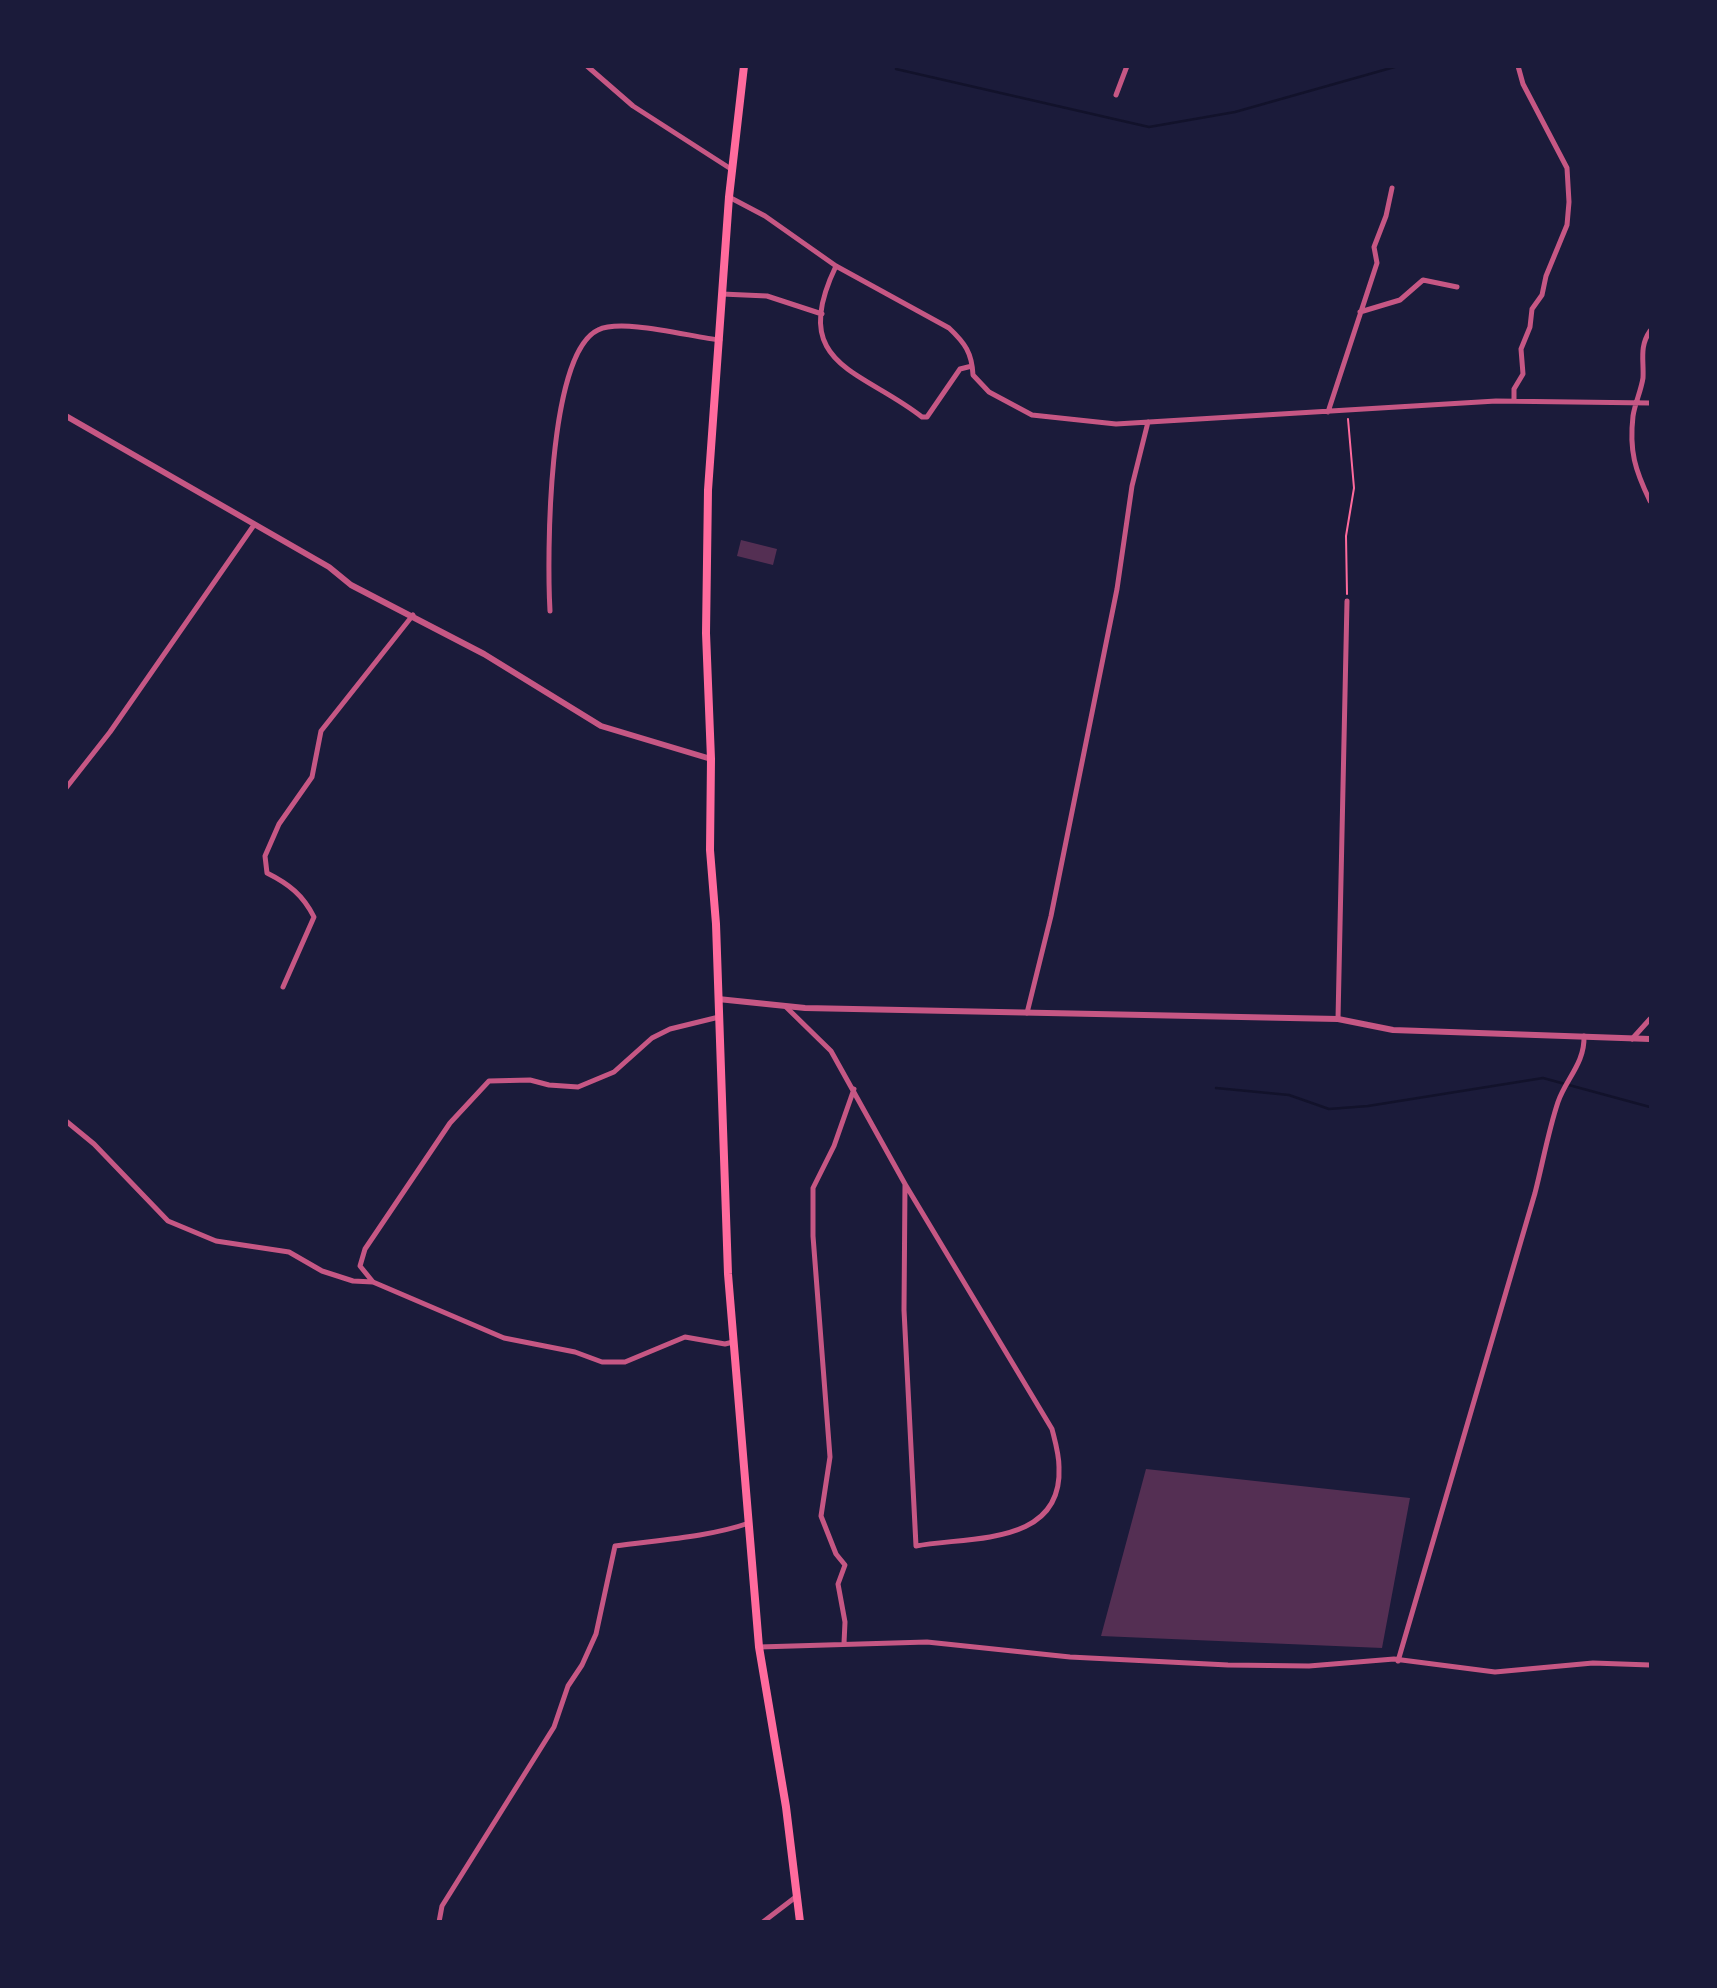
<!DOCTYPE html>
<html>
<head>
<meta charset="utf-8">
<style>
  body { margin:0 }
  #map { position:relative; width:1717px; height:1988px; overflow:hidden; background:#1b1b3a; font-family:"IBM Plex Serif",serif }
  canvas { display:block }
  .frame { position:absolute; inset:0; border:68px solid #1b1b3a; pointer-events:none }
</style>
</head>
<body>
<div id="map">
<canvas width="1717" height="1988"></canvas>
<div class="frame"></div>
</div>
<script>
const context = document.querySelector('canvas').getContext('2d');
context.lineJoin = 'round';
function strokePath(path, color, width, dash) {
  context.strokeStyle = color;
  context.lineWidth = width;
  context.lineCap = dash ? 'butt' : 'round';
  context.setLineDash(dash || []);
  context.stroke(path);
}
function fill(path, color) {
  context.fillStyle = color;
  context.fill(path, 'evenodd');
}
strokePath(new Path2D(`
  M896,69L1149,127L1235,112L1398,66
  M1216,1088L1289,1095L1329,1109L1368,1106L1543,1078L1650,1107`), '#12122b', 2.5);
fill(new Path2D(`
  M741,540L777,549L773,565L737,556Z
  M1146,1469L1410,1498L1382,1648L1101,1636Z`), '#542f53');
strokePath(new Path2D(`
  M1347,594L1346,536L1354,488L1348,419`), '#ff6b9d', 2);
strokePath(new Path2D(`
  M587,66L633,106L731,169
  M1116,95L1127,66
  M729,197L765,216L836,266L949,328C965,343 972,353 973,375L989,392L1032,415L1116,424L1496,401L1650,403
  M836,266C788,366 861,369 922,417H927L960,369L972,366
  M722,294L767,296L822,314
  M1360,312L1400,300L1423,280L1457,287
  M1650,331C1639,347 1644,360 1643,378C1641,391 1635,403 1633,416C1629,451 1635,470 1650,501
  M1514,401V389L1523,374L1521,349L1530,327L1532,309L1542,295L1546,276L1567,225L1569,202L1567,168L1523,84L1518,66
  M1328,412L1377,263L1374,247L1386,216L1392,188
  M550,611C547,559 547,354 598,330C622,318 691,337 720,340
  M66,788L110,732L254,525
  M283,987L314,917C303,895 289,884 267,873L265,856L279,824L312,777L321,731L413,615
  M785,1006L831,1051L905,1184L1052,1429C1055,1441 1059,1454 1059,1467C1063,1547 968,1536 916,1546L904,1310L905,1184
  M1027,1013L1051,916L1117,589L1132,486L1148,422
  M1338,1019L1347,601
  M1632,1039L1650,1019
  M66,1121L94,1144L168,1221L216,1241L289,1252L322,1271L353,1281L373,1282L504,1338L575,1352L602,1362H625L685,1337L725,1344L733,1342
  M373,1282L360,1266L365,1249L450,1123L489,1081L530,1080L549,1085L578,1087L614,1072L652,1038L670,1029L719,1017
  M844,1643L845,1622L838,1584L845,1565L836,1554L821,1516L830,1457L813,1236V1188L834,1146L854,1089
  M759,1647L927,1642L1070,1657L1228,1665L1309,1666L1394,1659L1495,1672L1593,1663L1650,1665
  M1398,1661L1535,1193C1543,1162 1548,1132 1558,1102C1566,1079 1585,1063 1584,1036
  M439,1922L442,1906L554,1727L568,1686L582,1665L596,1634L615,1546C658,1540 709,1537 749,1523
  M763,1922L797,1896`), '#c65784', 5);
strokePath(new Path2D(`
  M66,416L329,567L351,585L484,654L601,726L711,759
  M718,999L805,1008L1338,1019L1393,1030L1650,1039`), '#c65784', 6);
strokePath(new Path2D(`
  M744,66L729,197L708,490L706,633L711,759L710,850L716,924L728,1274L759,1647L786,1807L800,1922`), '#ff6b9d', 8);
</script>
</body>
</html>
